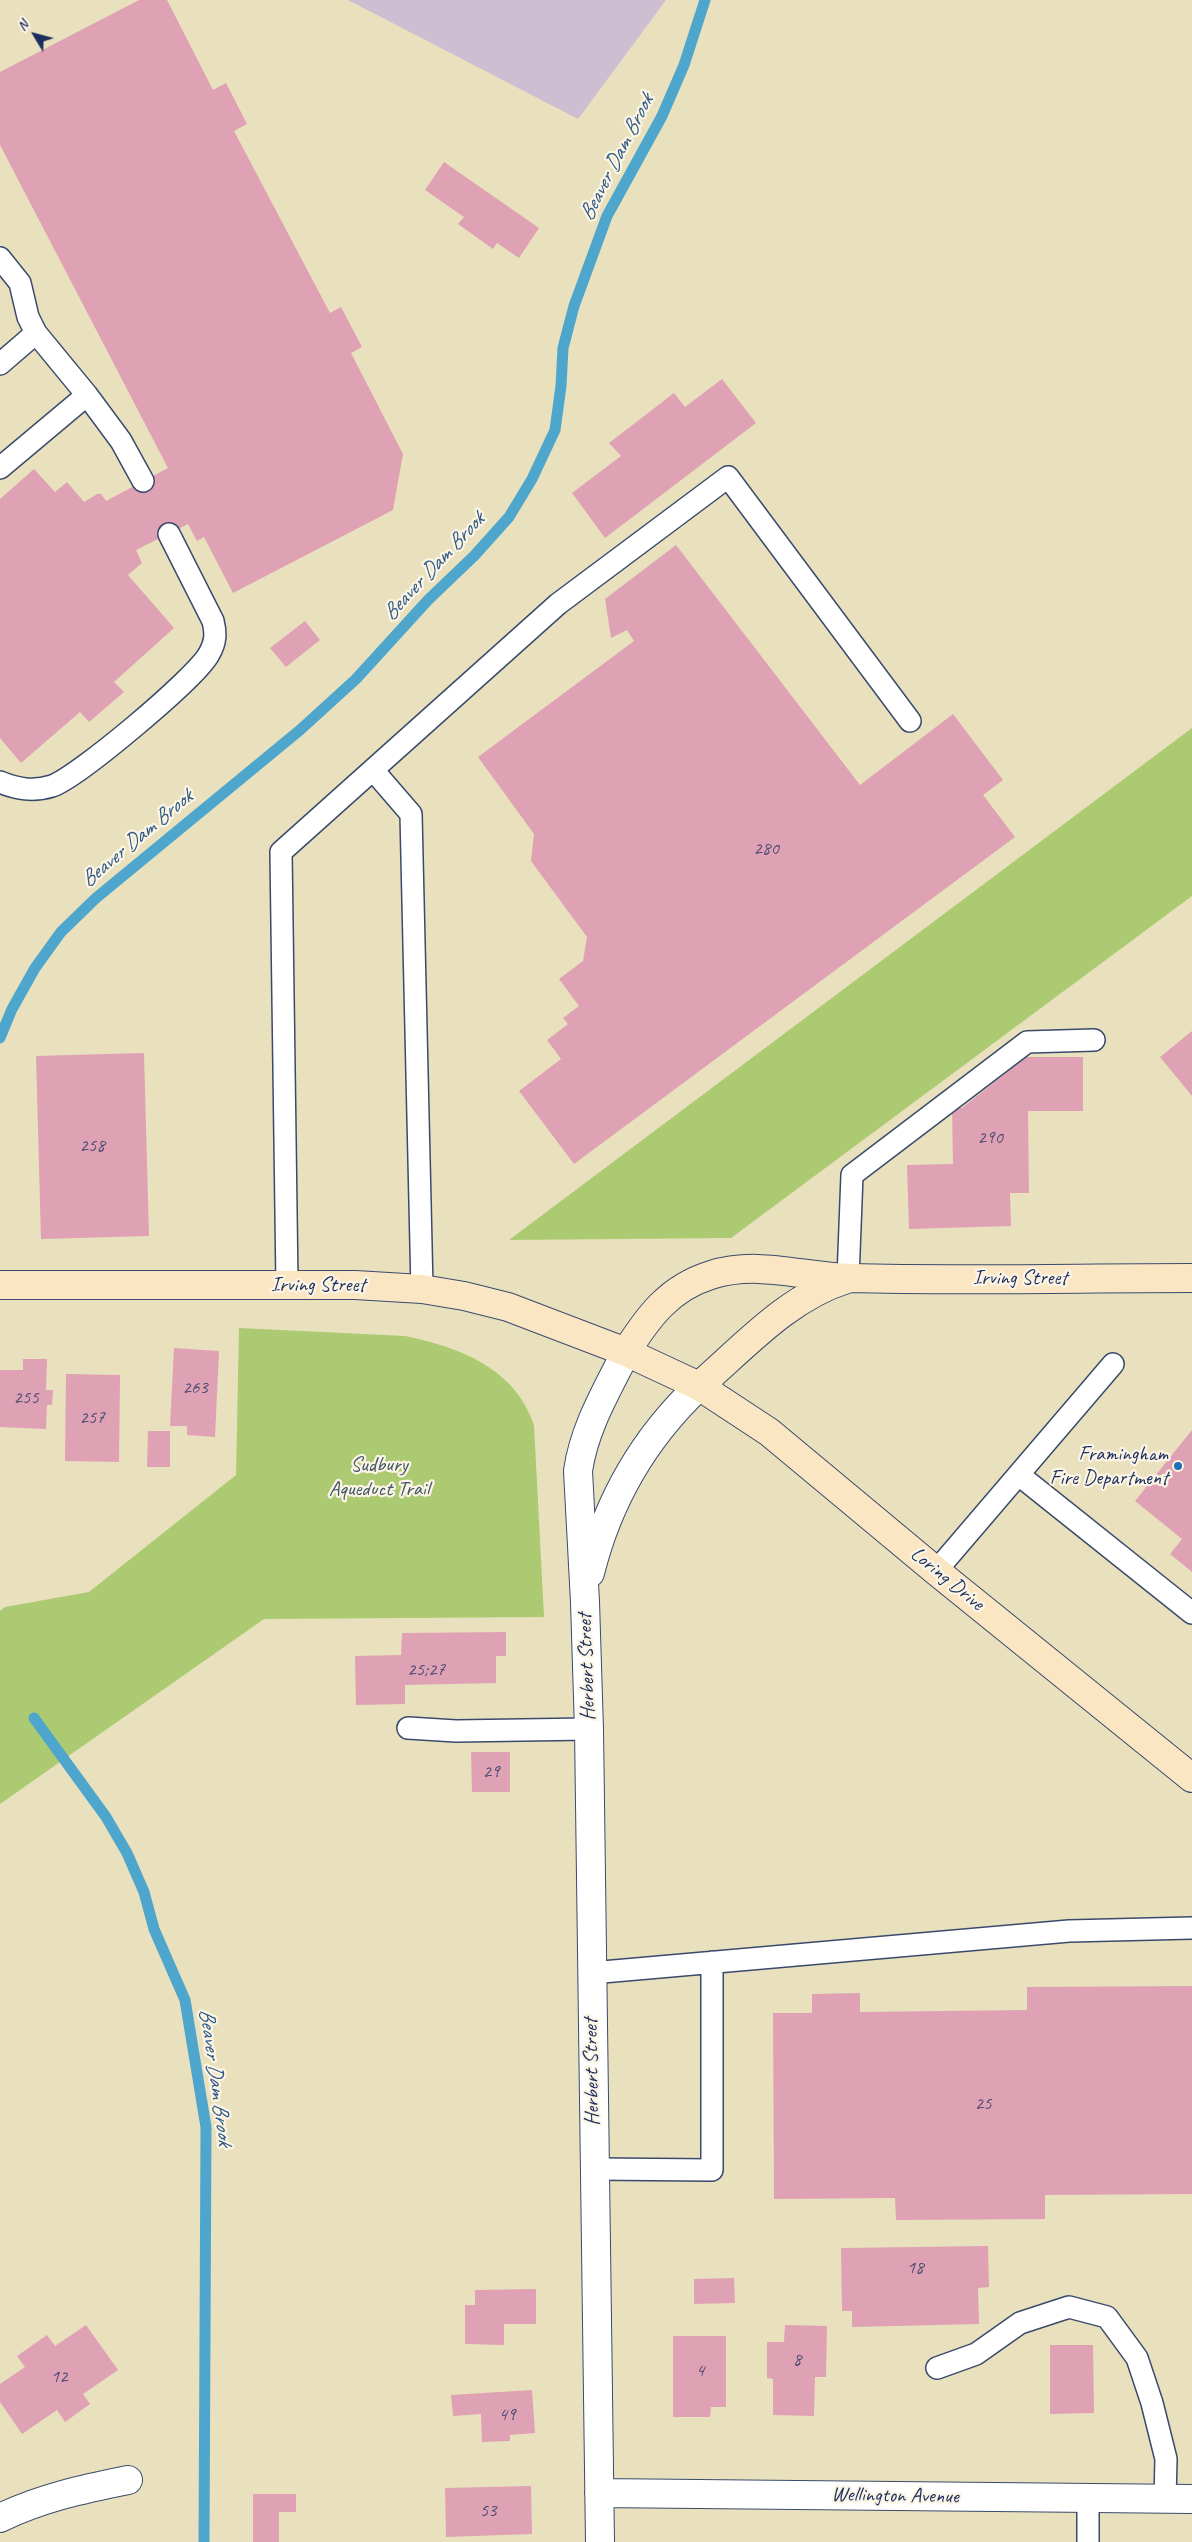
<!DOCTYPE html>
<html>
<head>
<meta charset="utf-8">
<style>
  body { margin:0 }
  #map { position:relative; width:1192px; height:2542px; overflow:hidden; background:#e9e1bd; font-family:Caveat,sans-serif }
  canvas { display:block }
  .north { position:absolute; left:10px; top:10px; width:50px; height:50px; -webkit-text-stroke:4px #fcf5e5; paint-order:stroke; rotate:307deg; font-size:14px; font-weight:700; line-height:20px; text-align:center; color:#1b2f5e }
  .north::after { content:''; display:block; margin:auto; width:18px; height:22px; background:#1b2f5e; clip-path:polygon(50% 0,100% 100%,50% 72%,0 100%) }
</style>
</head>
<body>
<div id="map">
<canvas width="1192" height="2542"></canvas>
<div class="north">N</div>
</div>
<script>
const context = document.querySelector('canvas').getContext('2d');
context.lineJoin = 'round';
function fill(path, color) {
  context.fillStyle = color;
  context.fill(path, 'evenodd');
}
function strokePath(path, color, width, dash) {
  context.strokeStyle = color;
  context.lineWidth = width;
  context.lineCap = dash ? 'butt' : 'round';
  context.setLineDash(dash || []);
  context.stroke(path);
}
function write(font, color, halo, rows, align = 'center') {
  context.font = font + ' Caveat,sans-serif';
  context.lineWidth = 4.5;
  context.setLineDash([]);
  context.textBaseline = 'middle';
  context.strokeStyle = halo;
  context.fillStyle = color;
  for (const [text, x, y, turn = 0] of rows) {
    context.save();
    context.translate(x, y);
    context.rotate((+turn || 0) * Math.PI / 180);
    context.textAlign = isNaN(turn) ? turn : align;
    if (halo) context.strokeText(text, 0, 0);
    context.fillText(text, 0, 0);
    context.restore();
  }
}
fill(new Path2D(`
  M348,0H666L578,119Z`), '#cdbed2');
fill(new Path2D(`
  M1192,728V896L731,1238L509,1240Z
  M239,1328L405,1336C459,1347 515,1368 534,1425L544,1617L264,1619L0,1804V1611L5,1607L89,1592L236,1475Z`), '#acca71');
strokePath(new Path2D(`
  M0,1038L12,1009L35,968L61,932L96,898L300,730L356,679L428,600L474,556L509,517L532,479L555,430L561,386L563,348L574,306L607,216L662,116L684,65L705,0
  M34,1718L106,1817L127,1853L144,1892L154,1929L185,2000L206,2127L204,2542`), '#4fa6cc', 11);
fill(new Path2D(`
  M139,0H167L213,90L226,83L247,124L234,131L330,313L341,307L362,347L351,353L403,454L393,510L233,593L204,537L197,541L188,524L136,550L142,563L128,575L174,628L114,682L124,692L89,722L80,712L21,763L0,738V499L34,469L55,492L67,482L84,502L97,494H101L106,501L168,468L0,145V72Z
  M444,162L539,228L519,258L497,243L493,249L458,224L464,217L425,190Z
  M722,379L756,423L605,538L572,493L621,456L609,443L674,393L685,407Z
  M676,545L860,785L953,714L1003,780L983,795L1015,837L574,1164L519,1091L561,1059L547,1040L568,1024L563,1018L579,1006L559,979L583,961L587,937L531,861L534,834L478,757L634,641L627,630L611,638L605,599Z
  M305,621L320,640L286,667L270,648Z
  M1192,1031V1096L1160,1057Z
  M144,1053L149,1236L41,1239L36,1056Z
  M1026,1057H1083V1111H1028L1029,1193H1010L1011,1226L909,1229L907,1165L953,1164L952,1108H962Z
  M174,1348L219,1351L215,1437L187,1435V1426H170Z
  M23,1359H47L46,1390H53L52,1405H47L46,1429L0,1427V1370H23Z
  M66,1374L120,1375L119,1462L65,1461Z
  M1192,1430V1572L1170,1554L1182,1539L1135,1501Z
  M148,1431H170V1467H147Z
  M506,1632V1656H496V1683L405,1685V1704L356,1705L355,1656L401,1655L402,1633Z
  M471,1752H510V1792H472Z
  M1192,1986V2194L1045,2195V2219L896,2220L895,2198L774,2199L773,2013H812V1994L860,1993V2012L1027,2010V1987Z
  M988,2246L989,2287L978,2288L979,2324L852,2327V2311H842L841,2248Z
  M734,2278L735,2303L694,2304V2279Z
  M536,2289V2324H504V2345L465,2344V2305H475V2290Z
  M86,2325L118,2370L83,2394L90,2404L65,2422L57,2410L22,2434L0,2402V2384L25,2367L17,2356L47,2335L55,2346Z
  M785,2325L827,2326L826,2377H815L814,2416L773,2415V2379L767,2378V2342H784Z
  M673,2336H726V2407H711L710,2417H673Z
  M1050,2345H1093L1094,2413L1050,2414Z
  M532,2390L535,2433L510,2435V2441L482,2442L481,2414L453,2416L451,2395Z
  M531,2486L532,2534L446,2537L445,2488Z
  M253,2494H296V2512H279V2542H253Z`), '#dfa1b4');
const lane = new Path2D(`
  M0,258L20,283L28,317L36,333L87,395
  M0,364L36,333
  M0,468L87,395L121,441L143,481
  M373,770L411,814L422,1289
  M0,782C17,789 33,792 52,786C78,777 196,678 209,654C216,642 216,633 213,621L169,534
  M848,1278L852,1175L1027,1042L1094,1040
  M287,1284L281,852L558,604L728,477L910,721
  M1019,1475L1192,1613
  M936,1571L1113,1364
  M408,1728L456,1731L589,1729
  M591,1973L1069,1931L1192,1928
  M594,2169L712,2170V1962
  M937,2368L976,2354L1020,2323L1069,2307L1107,2317L1137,2358L1152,2403L1166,2459L1165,2499
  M1088,2498V2542`);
const street = new Path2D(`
  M590,1573C608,1500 644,1438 699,1386
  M599,2493L1192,2499
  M0,2518C41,2498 83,2489 128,2480
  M600,2542L589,1729L585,1602L578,1471C584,1428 607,1390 626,1352`);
const secondary = new Path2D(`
  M0,1285H355L422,1289L464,1296L508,1307L626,1352L699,1386L769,1432L936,1571L1192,1778
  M626,1352C648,1317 669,1288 711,1275C758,1260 803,1277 850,1278C964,1281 1078,1278 1192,1278
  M699,1386C744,1347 788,1297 847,1279`);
strokePath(lane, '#3a4a6c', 24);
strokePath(street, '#3a4a6c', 30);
strokePath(secondary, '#3a4a6c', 30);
strokePath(lane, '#fff', 21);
strokePath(street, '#fff', 28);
strokePath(secondary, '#fbe6c4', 28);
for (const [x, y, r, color] of [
  [1178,1466,5,"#1f6fb2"]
]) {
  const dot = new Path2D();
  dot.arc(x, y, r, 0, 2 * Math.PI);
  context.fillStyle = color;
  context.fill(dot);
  strokePath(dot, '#fcf5e5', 2);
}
write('19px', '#4c4c74', null, [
  ["280",766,849],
  ["290",990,1138],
  ["258",92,1146],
  ["263",195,1388],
  ["255",26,1398],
  ["257",92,1418],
  ["25;27",426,1670],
  ["29",491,1772],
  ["25",983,2104],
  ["18",915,2268],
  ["8",797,2360],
  ["4",700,2371],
  ["12",59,2377],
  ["49",507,2415],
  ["53",488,2511]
]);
write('21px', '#1b2f5e', '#fcf5e5', [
  ["Irving Street",1020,1278],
  ["Irving Street",318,1285],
  ["Loring Drive",947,1579,39],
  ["Herbert Street",587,1667,-92],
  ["Herbert Street",592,2072,-91],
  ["Wellington Avenue",895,2496,1]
]);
write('21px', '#1b2f5e', '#fcf5e5', [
  ["Framingham",1168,1454],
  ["Fire Department",1168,1478]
], 'right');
write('21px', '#3f5663', '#fcf5e5', [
  ["Sudbury",379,1465],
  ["Aqueduct Trail",379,1489]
]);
write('italic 22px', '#2d5984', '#fcf5e5', [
  ["Beaver Dam Brook",617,158,-63],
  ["Beaver Dam Brook",434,567,-47],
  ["Beaver Dam Brook",137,839,-40],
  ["Beaver Dam Brook",215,2077,82]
]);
</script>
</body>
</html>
